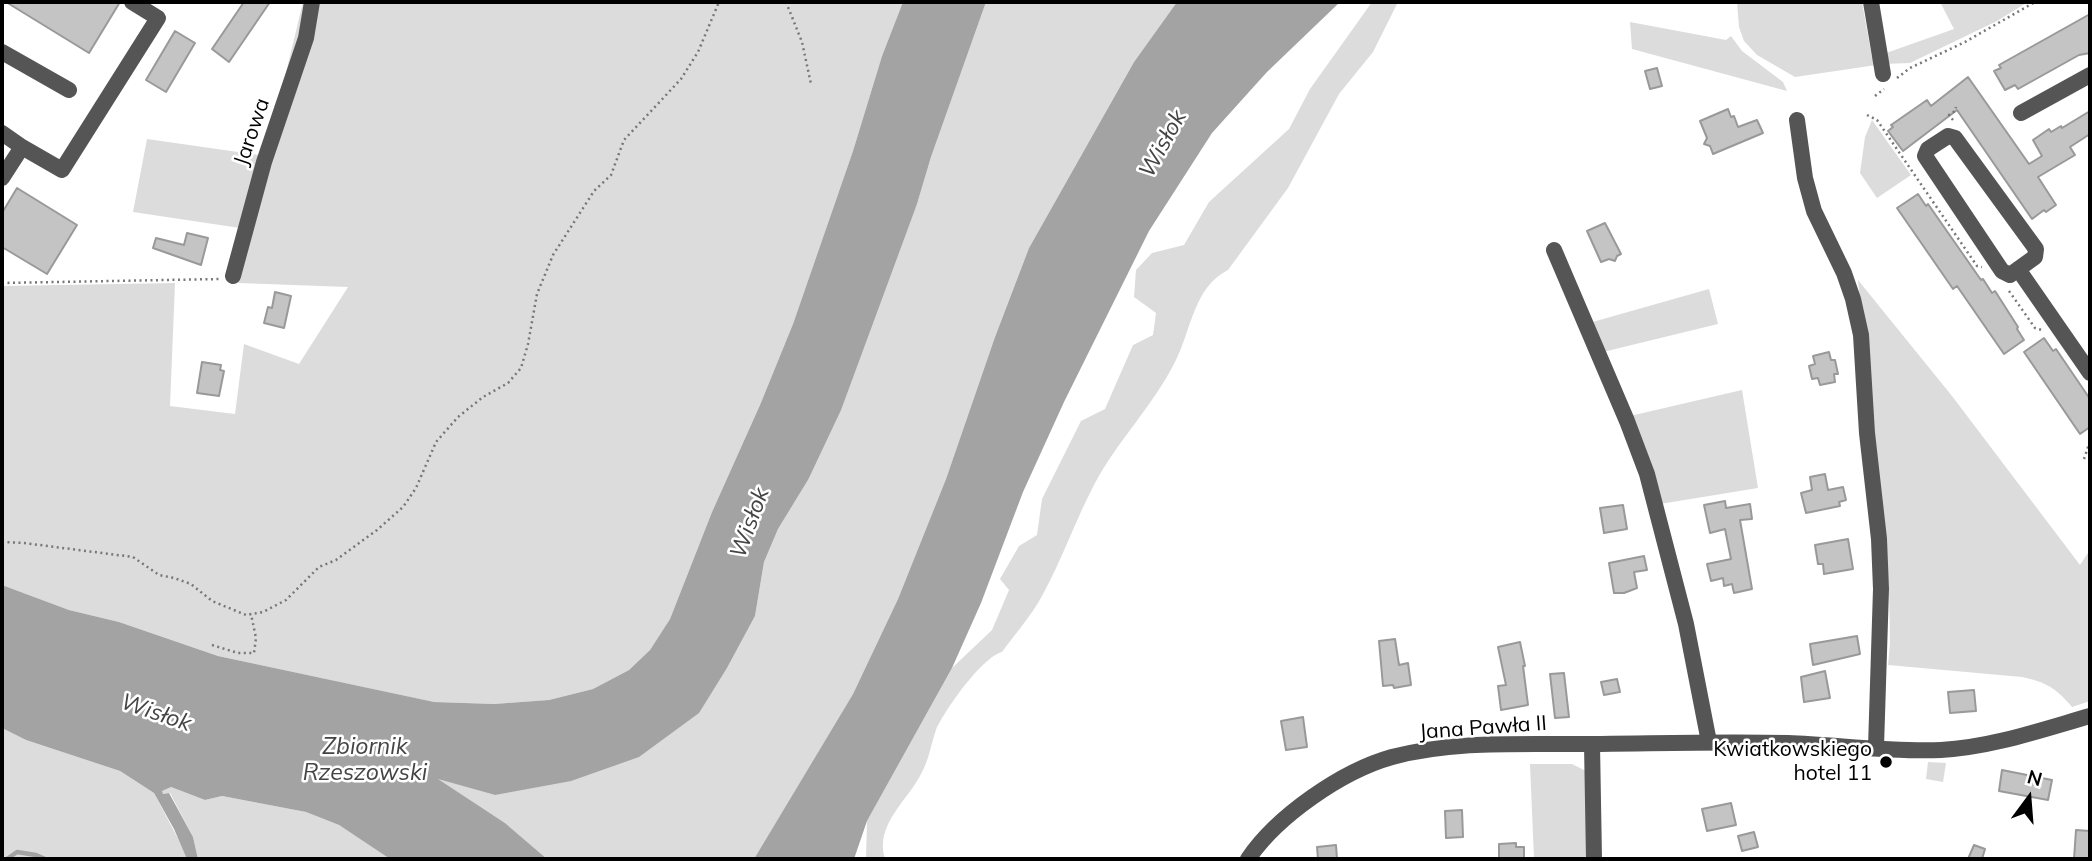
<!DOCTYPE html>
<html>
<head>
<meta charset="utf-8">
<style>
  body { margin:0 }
  #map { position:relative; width:2092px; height:861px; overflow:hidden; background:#fff; font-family:Mulish,sans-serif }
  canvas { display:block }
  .frame { position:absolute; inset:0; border:4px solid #000; pointer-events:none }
  .north { position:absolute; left:1994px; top:763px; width:70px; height:70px; -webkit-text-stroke:5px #fff; paint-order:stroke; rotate:16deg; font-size:19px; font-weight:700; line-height:28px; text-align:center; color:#000 }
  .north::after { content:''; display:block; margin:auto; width:24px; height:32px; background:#000; clip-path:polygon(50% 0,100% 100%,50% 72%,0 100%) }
</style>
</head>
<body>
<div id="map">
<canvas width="2092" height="861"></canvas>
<div class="frame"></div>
<div class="north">N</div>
</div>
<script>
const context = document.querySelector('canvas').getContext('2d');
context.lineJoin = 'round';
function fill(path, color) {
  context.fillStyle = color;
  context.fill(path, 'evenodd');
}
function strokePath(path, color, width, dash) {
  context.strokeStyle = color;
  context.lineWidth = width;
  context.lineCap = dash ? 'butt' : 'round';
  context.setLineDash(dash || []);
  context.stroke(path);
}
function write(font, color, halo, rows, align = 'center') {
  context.font = font + ' Mulish,sans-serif';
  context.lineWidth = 5;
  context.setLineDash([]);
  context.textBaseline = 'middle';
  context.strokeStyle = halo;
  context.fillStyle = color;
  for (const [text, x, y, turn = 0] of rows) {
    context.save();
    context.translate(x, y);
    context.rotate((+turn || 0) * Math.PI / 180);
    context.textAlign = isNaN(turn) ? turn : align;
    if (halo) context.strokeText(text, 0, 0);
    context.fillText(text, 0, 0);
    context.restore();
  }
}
fill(new Path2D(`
  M303,2H903L882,56L853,151L793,324L760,405L712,512L670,619L650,650L629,670L593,689L549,700L494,704L433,702L218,656L119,622L69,610L2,585V286L175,283L170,406L235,414L244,344L299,364L348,287L238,283L237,276Z
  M986,2H1177L1134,62L1029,248L995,337L946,479L898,599L853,694L754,859H547L505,823L436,778L495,795L698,713L727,668L755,616L764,562L778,529L808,480L917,204L931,157Z
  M1372,2H1398L1373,52L1339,94L1288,188L1228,270C1194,287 1191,330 1176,360C1154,405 1117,441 1094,485C1075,521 1062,560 1042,596C1031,616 1015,634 1002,652C982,657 944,711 936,730C931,744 929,759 922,772C909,800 874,824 885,859H866L867,821L952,668L992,630L1009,590L1000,579L1019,546L1037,535L1042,499L1081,421L1105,409L1133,345L1153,335L1156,313L1134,297L1136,270L1152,253L1184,245L1209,202L1289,129L1310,89Z
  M1737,2H1862L1872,58L1954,29L1940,2H2028L1997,21L1910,63L1883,64L1795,77L1757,55L1744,41L1739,27Z
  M1630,22L1726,40L1731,36L1742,51L1783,82L1787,91L1632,49Z
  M1872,120L1911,175L1877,198L1860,173L1865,137Z
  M147,139L259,155L240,228L133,212Z
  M1858,280L1952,396L2080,565L2090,550V701L2072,707C2056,688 2046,682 2022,677L1888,665L1890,643L1889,589Z
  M1709,289L1718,324L1603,352L1589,323Z
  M1742,390L1758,488L1660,504L1630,416Z
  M2,728L26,740L120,771L154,793L186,854V859H2Z
  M1928,762L1946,763L1943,782L1926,779Z
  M1530,764H1572L1586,771L1589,859H1534Z
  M171,787L205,800L222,796L306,812L339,825L390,859H198L193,837L170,793L163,794L161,791Z`), '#dcdcdc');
fill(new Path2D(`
  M903,2H986L931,157L917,204L841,410L808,480L778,529L764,562L755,616L727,668L699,713L639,757L571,781L495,795L438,779L505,823L547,859H390L339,825L306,812L222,796L205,800L171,787L162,791L163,794L169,793L193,837L198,859H187L174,829L154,793L120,771L26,740L2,728V585L69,610L119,622L218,656L434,702L494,704L549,700L593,689L629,670L650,650L670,619L712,512L760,405L793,324L853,151L882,56Z
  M1177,2H1340L1267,72L1212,133L1149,231L1064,402L1023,492L981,603L952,668L867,821L854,859H754L853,694L898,599L946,479L995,337L1029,248L1134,62Z`), '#a3a3a3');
strokePath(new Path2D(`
  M7,859L17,852L36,855L45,859`), '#a3a3a3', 4.5);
const building = new Path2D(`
  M6,2H120L89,53Z
  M244,2H270L229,62L212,49Z
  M2090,14V53L2079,55L2018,89L2015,85L2005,90L1994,71L2001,68L1999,65Z
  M175,31L195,43L166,92L146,80Z
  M1657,68L1662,86L1650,89L1645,71Z
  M1968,77L2029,164L2042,156L2033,140L2049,129L2051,132L2061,126L2062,128L2090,111V134L2070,147L2075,155L2038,177L2056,205L2046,212L2044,210L2032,219L1957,110L1903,151L1888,131L1893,127L1891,125L1927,100L1931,106Z
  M1728,109L1731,117L1734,116L1738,127L1757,120L1763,133L1713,154L1710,146L1704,144L1707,138L1700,121Z
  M17,188L77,225L47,274L2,247V213Z
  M1918,194L1926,206L1928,204L1981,280L1983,279L1992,293L1995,291L2018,327L2017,329L2024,340L2004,354L1957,286L1953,289L1897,208Z
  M1605,223L1621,254L1617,256L1615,261L1609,259L1601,262L1587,231Z
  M187,233L208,238L201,265L153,248L156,238L184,245Z
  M275,292L291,296L284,328L264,323L268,307L272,308Z
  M2044,338L2053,351L2056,349L2090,399V427L2080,434L2024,352Z
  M1829,352L1831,360H1835L1838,374H1834L1835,382L1820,385L1818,378L1812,379L1809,366L1815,364L1813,356Z
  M202,362L221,365L220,370L224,371L219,396L197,393Z
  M1825,474L1828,490L1843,487L1846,500L1839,502L1840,506L1806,513L1801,493L1812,490L1810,477Z
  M1725,501L1726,508L1750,504L1752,519L1740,520L1752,589L1734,593L1732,584L1724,586L1723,578L1711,581L1707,564L1731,559L1725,529L1710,533L1704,505Z
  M1623,505L1627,529L1604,533L1600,508Z
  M1848,539L1853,569L1824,574L1823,564H1818L1815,545Z
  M1644,556L1647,570L1634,572L1637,588L1624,593H1614L1609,563Z
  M1857,636L1860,654L1813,665L1810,644Z
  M1395,639L1399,665L1408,663L1411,685L1394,688L1393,685L1383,686L1379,641Z
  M1520,642L1525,666H1523L1528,705L1501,710L1498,686L1506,685L1498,647Z
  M1825,671L1830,698L1804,702L1801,677Z
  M1564,673L1569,717L1555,718L1550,674Z
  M1617,679L1620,692L1604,695L1601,682Z
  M1974,690L1976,711L1950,713L1948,692Z
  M1303,717L1307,747L1286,750L1281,721Z
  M2002,770L2052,780L2048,800L1999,791Z
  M1731,803L1736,825L1707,831L1702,809Z
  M1462,810L1463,837L1446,838L1445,811Z
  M2076,830L2090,831V859H2074Z
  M1754,832L1758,847L1742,851L1738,836Z
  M1516,843V847H1524V859H1499V844Z
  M1336,845L1337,859H1318L1317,847Z
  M1974,845L1985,849L1982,859H1968Z`);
fill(building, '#c4c4c4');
strokePath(building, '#999', 2);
strokePath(new Path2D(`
  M786,2L802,42L811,84
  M1897,78L1910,68L1965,42L2035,2
  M1875,96L1884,89
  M1867,115L1877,120L1977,266L1982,267
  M1953,120L1949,115L1955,111L1956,107
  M2,283L220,279
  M2009,291L2035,328L2042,330
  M2084,459L2090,441
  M2,542L24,543L133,557L159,575L174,578L191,584L212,601L246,615L263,612L286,600L319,567L336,560L377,530L403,507L416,488L436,442L458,417L483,397L508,383L521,368L528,344L537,294L553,255L594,191L611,175L624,140L681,79L698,52L719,2
  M212,645L238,653H254L256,638L251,614`), '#777', 2.5, [2, 3.5]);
strokePath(new Path2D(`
  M1871,2L1883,74
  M2,52L69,90
  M2021,113L2090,75
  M1797,120L1805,178L1814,211L1844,273L1853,299L1861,335L1867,433L1879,539L1881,589L1876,747
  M2,133L22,147L2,178
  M1948,136L1955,138L2036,249L2035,257L2010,275L2002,271L1925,156L1928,149Z
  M22,147L62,170L158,18L132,2
  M1554,250L1627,421L1647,474L1686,624L1709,742
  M2018,269L2090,373
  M233,276L264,162L306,38L312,2
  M1592,744L1594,859
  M1248,859C1277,816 1342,771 1392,757C1449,742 1508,744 1566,744C1640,744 1714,741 1788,743C1839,745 1890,752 1941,750C1992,747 2041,730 2090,716`), '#555', 16);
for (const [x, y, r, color] of [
  [1886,762,7,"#000"]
]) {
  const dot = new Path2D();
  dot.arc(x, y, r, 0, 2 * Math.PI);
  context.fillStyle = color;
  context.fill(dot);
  strokePath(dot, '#fff', 2.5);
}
write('21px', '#000', '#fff', [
  ["Jarowa",252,132,-71],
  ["Jana Pawła II",1483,728,-4]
]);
write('21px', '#000', '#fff', [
  ["Kwiatkowskiego",1872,750],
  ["hotel 11",1872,774]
], 'right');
write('italic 23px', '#444', '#fff', [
  ["Wisłok",1163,144,-61],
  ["Wisłok",750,523,-70],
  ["Wisłok",156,713,19],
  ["Zbiornik",365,747],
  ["Rzeszowski",365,773]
]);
</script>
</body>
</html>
